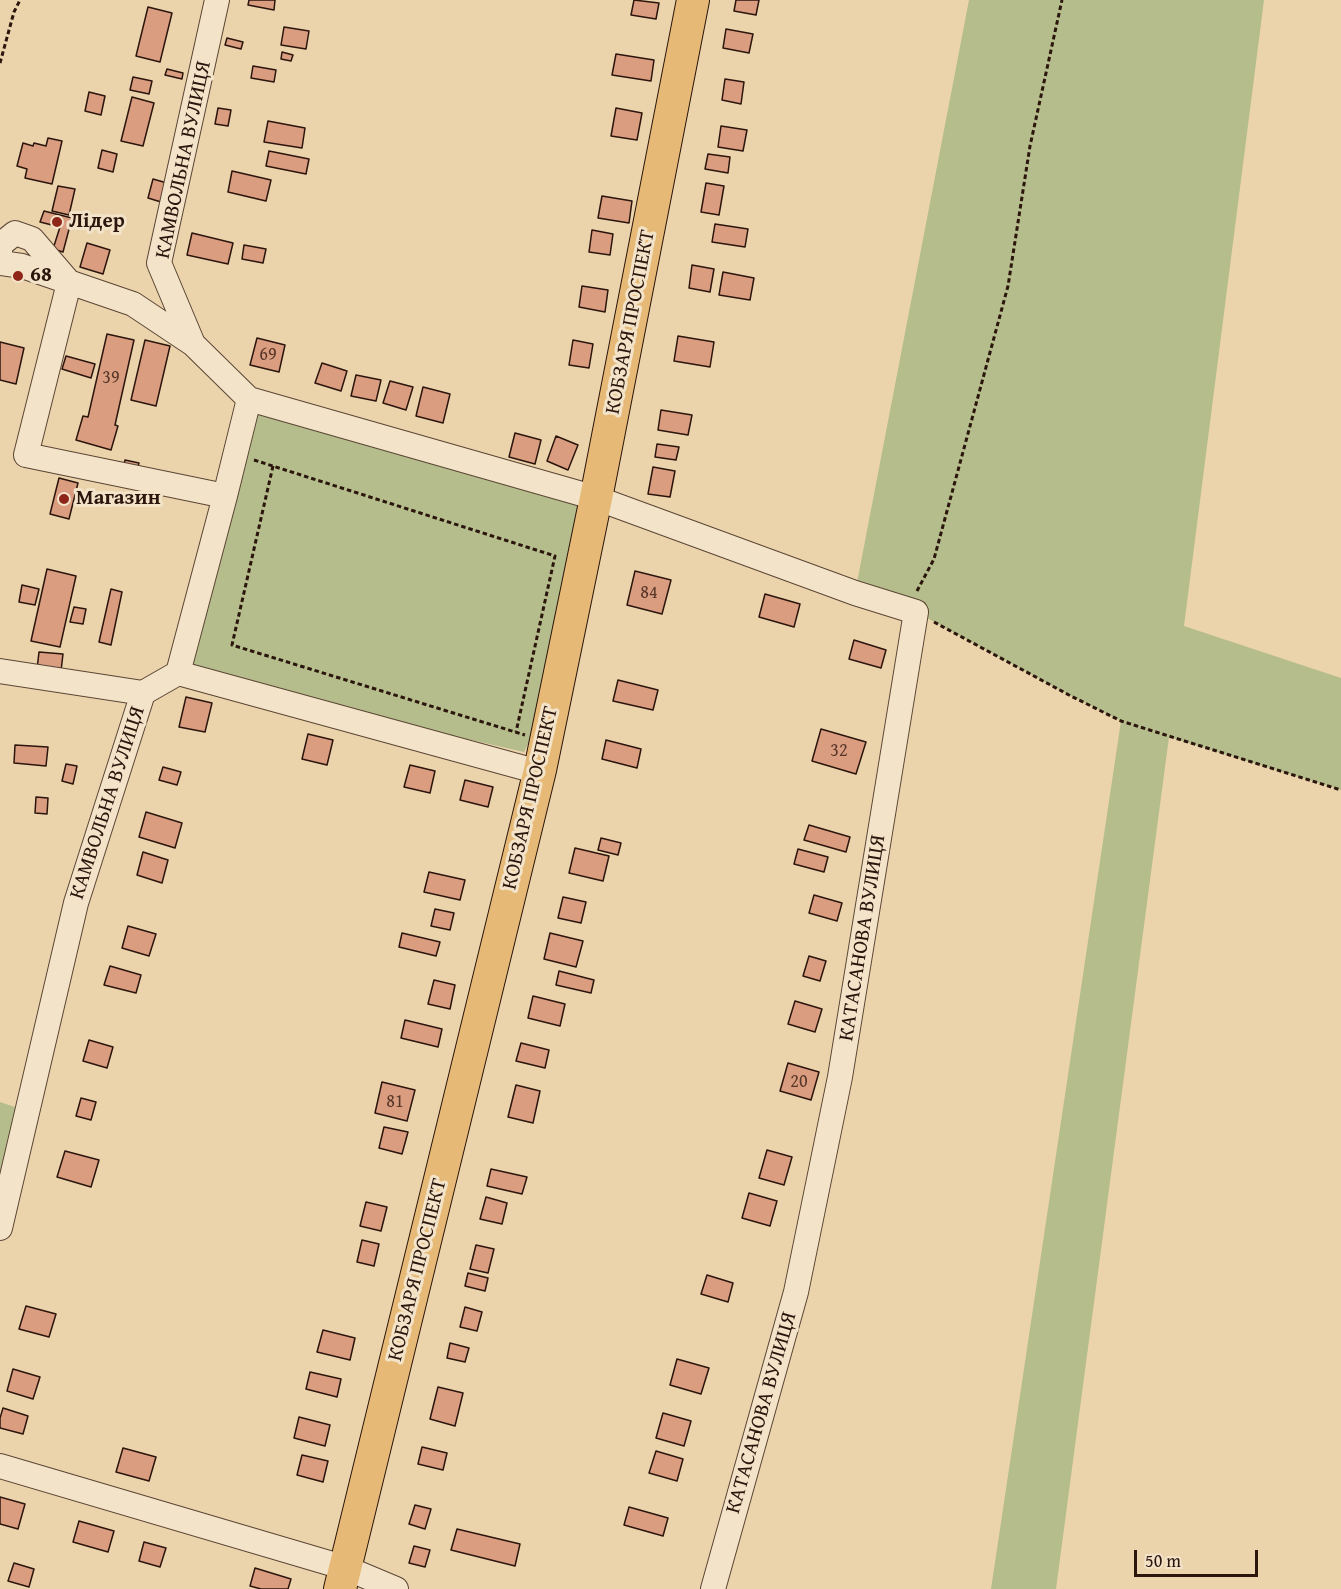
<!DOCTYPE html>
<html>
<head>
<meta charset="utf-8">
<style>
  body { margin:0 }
  #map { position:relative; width:1341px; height:1589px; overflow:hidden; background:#ebd4ac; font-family:"Gentium Book Plus",serif }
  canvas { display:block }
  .scale { position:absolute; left:1134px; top:1550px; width:124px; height:27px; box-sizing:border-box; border:3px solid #2b150c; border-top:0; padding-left:8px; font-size:18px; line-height:21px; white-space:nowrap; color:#2b150c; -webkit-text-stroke:4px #f2e3c9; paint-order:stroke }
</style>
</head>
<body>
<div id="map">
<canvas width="1341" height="1589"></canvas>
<div class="scale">50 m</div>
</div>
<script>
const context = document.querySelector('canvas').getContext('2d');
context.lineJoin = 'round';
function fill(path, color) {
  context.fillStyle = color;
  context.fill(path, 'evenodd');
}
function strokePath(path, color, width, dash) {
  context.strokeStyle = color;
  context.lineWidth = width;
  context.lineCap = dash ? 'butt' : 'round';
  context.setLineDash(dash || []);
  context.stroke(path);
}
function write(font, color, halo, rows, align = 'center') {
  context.font = font + ' "Gentium Book Plus",serif';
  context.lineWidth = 6;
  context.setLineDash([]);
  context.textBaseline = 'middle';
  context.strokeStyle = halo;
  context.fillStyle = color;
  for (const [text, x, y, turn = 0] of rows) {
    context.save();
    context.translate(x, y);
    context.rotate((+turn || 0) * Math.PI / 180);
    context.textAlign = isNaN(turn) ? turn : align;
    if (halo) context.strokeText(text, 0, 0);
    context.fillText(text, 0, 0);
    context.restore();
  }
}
fill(new Path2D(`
  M969,0H1264L1184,626L1341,678V790L1169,737L1056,1589H991L1121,721L1069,695L916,612L855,593Z
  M249,399L578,503L581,515L532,736L524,752L178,673Z
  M0,1102L27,1111L0,1228Z`), '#b5bd8c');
const building = new Path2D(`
  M249,0H275L274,10L248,5Z
  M634,0L659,3L656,19L631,15Z
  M736,0H759L756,15L734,11Z
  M148,7L172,13L160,62L136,56Z
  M284,27L309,31L306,49L281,45Z
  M726,29L753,34L749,53L723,48Z
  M227,38L243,42L241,49L225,45Z
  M282,52L293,55L291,61L281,59Z
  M616,54L654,60L651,81L612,75Z
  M253,66L276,70L274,82L251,78Z
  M167,69L183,73L182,79L165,75Z
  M133,77L152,81L149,94L130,90Z
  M725,79L744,82L741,104L722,100Z
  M89,92L105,96L101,115L85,111Z
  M132,97L154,103L143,146L121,141Z
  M218,108L231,110L228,126L215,124Z
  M616,108L642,113L637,140L611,136Z
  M268,121L305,128L302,148L264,142Z
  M721,126L747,130L743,151L718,147Z
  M48,138L62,141L52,184L25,178L27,169L17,166L23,143L33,146L34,143L46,146Z
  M102,150L117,154L113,172L98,168Z
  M269,151L309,159L306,174L266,166Z
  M708,154L730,157L728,173L705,169Z
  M232,171L271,180L266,201L228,192Z
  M153,179L167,183L161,202L148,198Z
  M706,183L724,186L719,215L701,212Z
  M58,186L75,189L69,215L52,211Z
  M602,196L632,201L629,223L598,218Z
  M44,211L72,218L63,252L53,249L60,227L40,222Z
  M715,224L748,229L745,247L712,242Z
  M592,230L613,234L610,255L589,252Z
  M192,233L233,243L228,264L187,255Z
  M87,243L110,250L103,274L80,267Z
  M244,245L266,249L263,263L242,259Z
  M692,265L714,269L710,292L689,288Z
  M723,272L754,278L750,300L719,295Z
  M582,286L608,290L605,312L579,307Z
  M107,334L134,340L115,425L118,426L111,450L76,440L83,416L88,417Z
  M678,336L714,342L710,367L674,361Z
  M257,338L285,345L279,372L250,365Z
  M145,340L170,346L156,406L131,400Z
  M573,340L593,344L589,368L569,365Z
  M0,342L24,348L16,384L0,380Z
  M66,356L95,364L91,378L62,369Z
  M322,363L347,371L341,391L315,383Z
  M356,375L381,380L376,401L351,396Z
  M390,381L413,387L406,410L383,403Z
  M423,387L450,394L443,423L416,416Z
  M661,410L692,415L688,435L658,430Z
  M515,433L541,440L535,464L509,457Z
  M556,436L578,445L568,470L547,461Z
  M657,444L679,447L676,460L655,457Z
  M125,460L139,463L136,473L123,470Z
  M653,467L675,471L670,497L648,494Z
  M59,478L78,483L69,519L50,514Z
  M47,569L76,576L60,647L31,641Z
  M635,571L671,580L662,614L627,605Z
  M22,585L39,589L35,605L19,602Z
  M111,589L122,592L111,645L99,642Z
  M765,594L800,604L794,627L759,617Z
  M74,607L86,609L83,624L70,622Z
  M854,640L886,650L881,668L849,659Z
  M39,652L63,654L61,671L37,669Z
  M618,680L658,690L653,710L613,701Z
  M186,697L212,703L205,732L179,727Z
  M821,729L866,742L856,774L812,761Z
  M308,734L333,740L327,765L302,759Z
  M606,740L641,749L637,768L602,759Z
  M15,745L48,747L46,766L14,763Z
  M66,764L77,766L73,784L62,781Z
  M410,765L435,771L430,793L404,787Z
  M163,767L181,772L177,785L159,780Z
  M465,780L493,787L488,807L460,800Z
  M36,797L48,798L47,814L35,813Z
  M146,812L182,823L175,848L139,837Z
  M809,825L850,837L846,852L804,840Z
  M601,838L621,843L618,855L598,850Z
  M575,848L609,856L603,881L569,873Z
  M798,849L828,857L824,872L794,864Z
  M143,852L168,860L162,883L137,875Z
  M429,872L465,880L460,900L424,892Z
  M814,895L842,903L837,921L809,913Z
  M563,897L586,902L581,923L558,918Z
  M435,909L454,913L450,930L431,926Z
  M128,926L156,934L149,956L122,948Z
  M402,933L440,942L436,956L399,947Z
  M550,933L583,941L576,967L544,959Z
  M809,956L826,961L820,981L803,976Z
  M110,966L141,975L136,993L104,985Z
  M559,971L594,980L591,993L556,985Z
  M434,980L455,985L450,1009L428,1004Z
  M533,996L565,1004L560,1026L528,1018Z
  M795,1001L822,1009L815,1032L788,1024Z
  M405,1020L442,1029L438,1047L401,1038Z
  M89,1040L113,1047L107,1068L83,1061Z
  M521,1043L549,1050L545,1068L516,1061Z
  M788,1063L819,1072L811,1100L780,1091Z
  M382,1082L415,1090L407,1121L375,1113Z
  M516,1085L540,1091L533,1123L508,1117Z
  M81,1098L96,1102L91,1120L76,1116Z
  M384,1127L408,1132L402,1154L379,1148Z
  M767,1150L792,1157L784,1185L759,1178Z
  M65,1151L99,1160L91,1187L57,1177Z
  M491,1169L527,1177L522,1194L487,1186Z
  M749,1193L777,1201L770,1226L742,1218Z
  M486,1197L507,1203L502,1224L480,1219Z
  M366,1202L387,1207L381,1231L360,1226Z
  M362,1240L379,1244L374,1266L357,1262Z
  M476,1245L494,1249L488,1273L470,1269Z
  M468,1273L488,1278L485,1291L465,1286Z
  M707,1275L733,1283L728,1302L701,1294Z
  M26,1306L56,1314L49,1337L19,1329Z
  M465,1307L482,1312L477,1331L460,1327Z
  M323,1330L355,1338L350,1360L317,1352Z
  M450,1343L469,1348L465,1362L447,1358Z
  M677,1359L709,1368L701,1394L670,1385Z
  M13,1369L40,1377L33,1399L7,1391Z
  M310,1372L341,1379L337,1397L306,1389Z
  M438,1387L463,1393L455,1426L430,1419Z
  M3,1408L28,1416L23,1434L0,1428V1418Z
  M663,1413L691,1421L684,1446L656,1438Z
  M299,1417L330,1425L325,1446L294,1438Z
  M422,1447L447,1453L443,1470L418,1464Z
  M123,1448L156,1457L149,1481L116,1472Z
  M656,1451L683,1459L677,1481L649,1473Z
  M302,1455L328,1461L323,1482L297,1475Z
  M0,1497L25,1504L18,1529L0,1524Z
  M415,1505L431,1509L425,1529L409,1524Z
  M629,1507L668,1518L663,1536L624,1525Z
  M79,1521L114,1531L108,1552L73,1542Z
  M457,1529L520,1544L515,1566L451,1550Z
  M144,1542L166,1548L160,1567L139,1561Z
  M414,1546L430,1550L425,1567L409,1563Z
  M14,1563L34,1569L29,1587L8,1581Z
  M255,1568L291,1579L288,1589H261L250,1586Z`);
fill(building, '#da9d80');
strokePath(building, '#2b150c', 1.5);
const minor = new Path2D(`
  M217,0L159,263L193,344L249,399L596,498L855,593L916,612L840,1077L796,1292L713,1589
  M0,253V245L15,233L32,239L68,281
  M0,263L22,266L133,304L193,344
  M69,283L26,455L225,496
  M0,671L143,693
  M178,673L539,772
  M0,1228L76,903L143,693L178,673L225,496L249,399
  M0,1466L346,1568L396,1589`);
const major = new Path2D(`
  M340,1589L540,770L596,498L693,0`);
strokePath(minor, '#5b4534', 26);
strokePath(major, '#2b150c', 34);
strokePath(new Path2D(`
  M0,63L14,12L20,0
  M254,460L555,556L516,732
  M273,466L232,645L525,735
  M917,591L934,559L1008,286L1030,146L1062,0
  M934,622L1069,695L1121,721L1341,790`), '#2b150c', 3, [4.5, 3]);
strokePath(minor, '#f2e3c9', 24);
strokePath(major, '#e6ba76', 32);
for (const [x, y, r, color] of [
  [57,222,6,"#8f2418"],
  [18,276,6,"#8f2418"],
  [64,499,6,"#8f2418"]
]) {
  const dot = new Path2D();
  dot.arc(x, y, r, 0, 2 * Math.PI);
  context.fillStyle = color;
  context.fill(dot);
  strokePath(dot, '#f2e3c9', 2);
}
write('18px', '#573729', null, [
  ["69",268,355],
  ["39",111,378],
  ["84",649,593],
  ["32",839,751],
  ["20",799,1082],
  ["81",395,1102]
]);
write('21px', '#2b150c', '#f2e3c9', [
  ["КАМВОЛЬНА ВУЛИЦЯ",184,160,-78],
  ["КОБЗАРЯ ПРОСПЕКТ",631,322,-79],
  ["КОБЗАРЯ ПРОСПЕКТ",531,798,-77],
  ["КАМВОЛЬНА ВУЛИЦЯ",108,803,-72],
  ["КАТАСАНОВА ВУЛИЦЯ",863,938,-81],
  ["КОБЗАРЯ ПРОСПЕКТ",418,1270,-76],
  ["КАТАСАНОВА ВУЛИЦЯ",762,1413,-74]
]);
write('bold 21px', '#2b150c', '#f2e3c9', [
  ["Лідер",69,222],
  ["68",30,276],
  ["Магазин",76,499]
], 'left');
</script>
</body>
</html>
